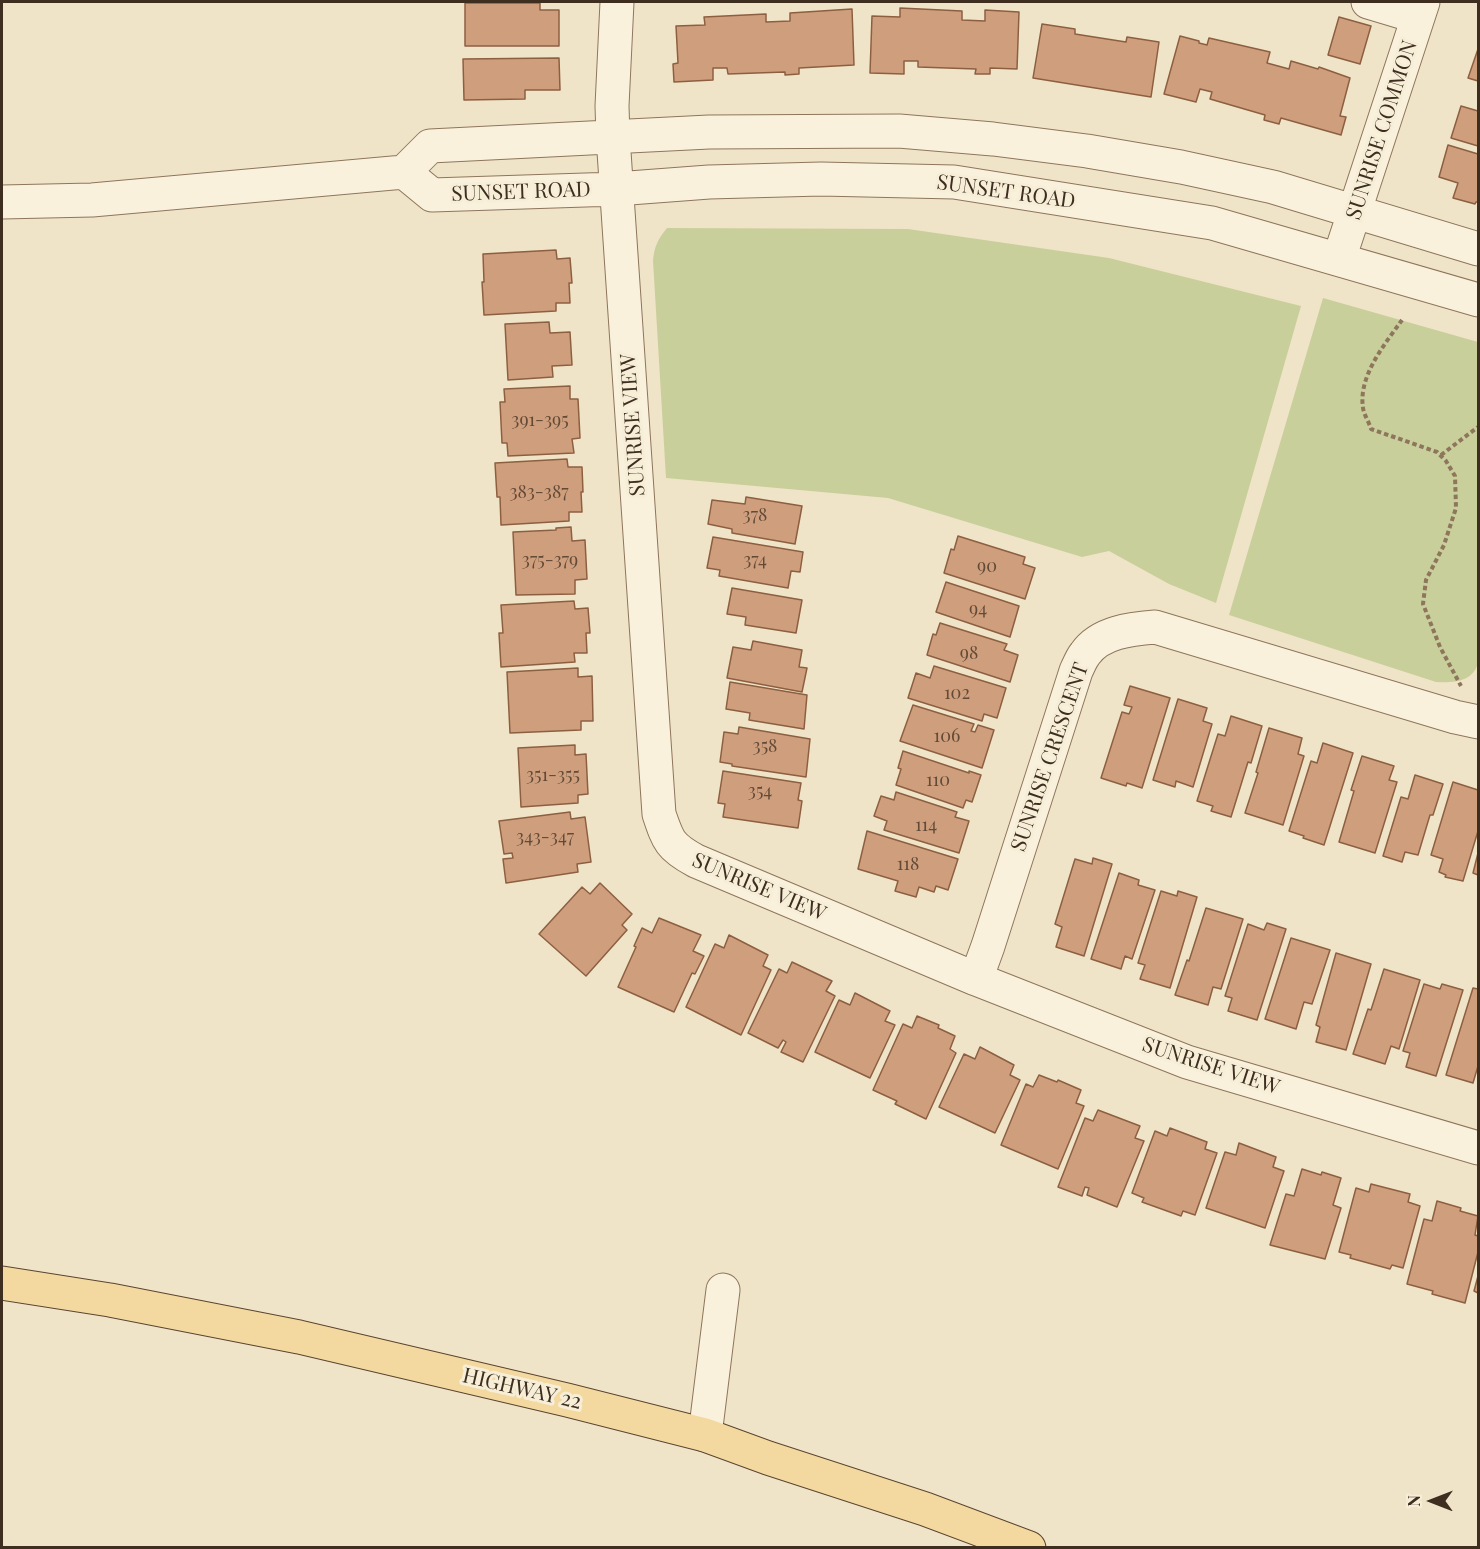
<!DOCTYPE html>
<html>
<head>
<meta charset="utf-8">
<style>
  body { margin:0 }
  #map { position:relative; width:1480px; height:1549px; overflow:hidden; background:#f0e4c8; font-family:"Playfair Display",serif }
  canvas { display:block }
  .frame { position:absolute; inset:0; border:3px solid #3d2e20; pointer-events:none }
  .north { position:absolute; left:1402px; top:1471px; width:60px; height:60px; -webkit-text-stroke:4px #f7eed8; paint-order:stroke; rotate:270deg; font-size:16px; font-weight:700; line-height:24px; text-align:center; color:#3d2e20 }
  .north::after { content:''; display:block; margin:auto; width:21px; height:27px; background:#3d2e20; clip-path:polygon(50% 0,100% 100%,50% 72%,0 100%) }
</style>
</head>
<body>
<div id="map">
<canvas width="1480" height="1549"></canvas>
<div class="frame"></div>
<div class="north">N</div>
</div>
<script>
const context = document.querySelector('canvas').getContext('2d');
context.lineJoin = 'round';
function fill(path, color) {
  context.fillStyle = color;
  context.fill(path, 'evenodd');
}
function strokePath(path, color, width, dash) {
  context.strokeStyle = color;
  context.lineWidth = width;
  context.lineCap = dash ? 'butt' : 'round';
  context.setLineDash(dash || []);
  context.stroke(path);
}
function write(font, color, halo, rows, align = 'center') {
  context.font = font + ' "Playfair Display",serif';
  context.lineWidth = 6;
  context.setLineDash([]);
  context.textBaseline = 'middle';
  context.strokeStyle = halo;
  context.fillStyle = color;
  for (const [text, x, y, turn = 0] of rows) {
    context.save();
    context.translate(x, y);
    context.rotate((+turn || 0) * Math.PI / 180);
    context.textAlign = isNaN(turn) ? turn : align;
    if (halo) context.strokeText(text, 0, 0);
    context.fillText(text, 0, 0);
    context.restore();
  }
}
fill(new Path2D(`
  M667,228L908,229L1109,258L1301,306L1216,603L1169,584L1109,551L1082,557L888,498L666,478L653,261C654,247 658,239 667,228Z
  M1323,298L1478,342V663C1473,682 1453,683 1436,682L1229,615Z`), '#c9cf9b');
const building = new Path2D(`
  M465,3H540V10H559V46H465Z
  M900,8L962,11V20L985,21V10L1019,12L1017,69L990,68V74H975L976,69L918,67V61H904V74L870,73L872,16L900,17Z
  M852,9L854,65L799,68V74L785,75V72L728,74L727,68H713V80L674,82L673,64L678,63L676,26L705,25L704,17L766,14V22L790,21V13Z
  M1339,17L1371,26L1360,64L1328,55Z
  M1042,24L1075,29V34L1126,42L1127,37L1159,42L1151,97L1033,78Z
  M1180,36L1199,41V43L1207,45L1209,38L1270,52L1267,63L1289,69L1291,61L1318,69L1319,67L1350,78L1340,116L1346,117L1341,135L1281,118L1279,124L1264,120L1265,115L1210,99L1212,92L1200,89L1196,102L1164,94Z
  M1478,49V81L1468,78Z
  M559,58L560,90H525V99L464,100L463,59Z
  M1461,106L1478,111V146L1451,138Z
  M1448,145L1478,154V202H1476L1475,204L1453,198L1458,183L1439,177Z
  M556,250L557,259L570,258L572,283H569L570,303H556V311L484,315L482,282H484L483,254Z
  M549,322L550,333L570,332L572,365L552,366L553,377L508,380L505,324Z
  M570,386V399H578L580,438L572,439L574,453L508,456L507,443H502L500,402H505L504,389Z
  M567,459L568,467H582L583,492H581L582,512H569V521L501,525L500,497H497L495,463Z
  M746,497L802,506L795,544L732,533V529L708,524L712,500L745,504Z
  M571,527L572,541L585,540L587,579L575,580V594L516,595L513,532L556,530V528Z
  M958,536L1025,557L1023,564L1035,568L1025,599L944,573L951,549L954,550Z
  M713,537L803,552L800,572L791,571L788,588L719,576L720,570L707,568Z
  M946,582L1019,606L1010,637L936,612Z
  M732,588L802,600L796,633L745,625L746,617L727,614Z
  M574,601L575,609L588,608L590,633H586L587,653H574L575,662L501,667L499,633H503L501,605Z
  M940,623L1007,644L1004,650L1018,655L1010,682L927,655L933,634L936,635Z
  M753,641L802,650L799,667L807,668L802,692L727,678L733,647L751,650Z
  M934,666L1006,688L997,718L984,714L982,721L908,698L916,673L930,678Z
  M578,668V677L592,676L593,721H581V730L510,733L507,672Z
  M730,682L807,695L804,729L749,720L750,713L726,709Z
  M1130,686L1170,698L1142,788L1127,783L1126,786L1101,778L1122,712L1129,714L1132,707L1124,705Z
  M1178,699L1207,708L1203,721L1212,724L1193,787L1176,781L1175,787L1153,780Z
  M913,705L974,724L971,731L975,732L978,725L994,730L982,768L900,741Z
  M1231,716L1262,726L1251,763L1248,762L1231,817L1211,811L1213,806L1197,801L1218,734L1225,736Z
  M739,727L810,739L806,777L732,766V764L720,762L724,732L738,734Z
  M1269,728L1302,738L1298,754L1304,756L1283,825L1245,813L1258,773L1256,772Z
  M1323,743L1353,753L1324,845L1303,838L1304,836L1289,831L1311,761L1317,763Z
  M575,745V755L586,754L588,794L578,795V803L521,807L518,748Z
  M903,751L969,773V771L981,775L972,802L966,800L963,808L896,785L901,769L898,768Z
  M1362,756L1394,766L1389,780L1397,782L1375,853L1339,842L1354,791L1351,790Z
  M723,771L801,783L798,800L802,801L798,828L723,817L725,804L718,803Z
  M1415,775L1443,784L1433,815H1430L1418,855L1405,852L1402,862L1383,856L1401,797L1408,799Z
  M1453,782L1478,790V831L1463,881L1445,877L1446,875L1439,872L1443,859L1431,855Z
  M896,792L957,812L955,817L969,821L959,853L884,830L887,821L874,816L881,796L894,800Z
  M570,812L571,819L585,817L591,862L577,864L578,872L506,883L503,859L513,858L512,853L504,854L499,821Z
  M867,831L958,859L948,890L936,886L934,892L919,887L916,897L895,891L898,881L858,869Z
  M1478,853V875L1473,873Z
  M1093,858L1112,864L1084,956L1056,947L1062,927L1055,924L1075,859L1092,864Z
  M1119,873L1139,880L1138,885L1155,890L1132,959L1125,956L1121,969L1091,959Z
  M600,883L632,914L622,925L627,930L586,976L539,934L582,887L590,894Z
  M1161,891L1177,896L1178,891L1197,897L1170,988L1140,979L1145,965L1138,963Z
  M1206,908L1243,919L1221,989L1213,987L1208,1005L1175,995L1187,960L1189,961Z
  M659,918L701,935L693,951L704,956L695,974L692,973L674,1012L618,987L636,947L634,946L642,928L652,933Z
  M1267,923L1286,929L1257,1020L1228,1011L1232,998L1225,996L1248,924L1264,930Z
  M729,935L768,955L763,966L771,970L741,1035L686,1007L715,944L724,948Z
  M1291,938L1330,950L1312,1004L1304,1002L1296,1029L1265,1019Z
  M1336,953L1371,964L1346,1050L1316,1042L1320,1027L1316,1025Z
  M792,962L832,981L826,991L835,996L803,1062L781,1052L786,1042L783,1040L778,1048L748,1033L779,969L787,973Z
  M1384,969L1420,980L1399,1049L1391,1046L1385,1064L1353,1054L1368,1009L1371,1010Z
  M1424,984L1440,989L1442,984L1463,990L1436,1076L1406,1067L1410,1053L1403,1051Z
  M1473,988L1478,989V1066L1473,1083L1446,1075Z
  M855,993L890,1011L885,1021L895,1025L870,1078L815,1052L839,1000L850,1005Z
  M917,1016L939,1025L938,1028L955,1036L950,1049L956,1053L926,1119L895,1104L897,1101L873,1090L903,1024L912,1028Z
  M980,1047L1014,1065L1010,1075L1020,1080L995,1133L939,1107L964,1054L975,1059Z
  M1039,1075L1057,1082L1058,1080L1081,1090L1076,1103L1084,1106L1058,1169L1001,1145L1026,1084L1033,1087Z
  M1098,1110L1140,1126L1135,1138L1144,1141L1117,1207L1087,1195L1089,1188L1085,1187L1082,1196L1058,1187L1085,1118L1093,1121Z
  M1170,1128L1207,1142L1205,1149L1217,1153L1195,1215L1183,1211L1181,1216L1142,1202L1144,1198L1132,1193L1155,1131L1167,1136Z
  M1239,1143L1276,1157L1273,1167L1284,1171L1265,1228L1206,1208L1225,1152L1236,1155Z
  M1302,1169L1321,1175L1322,1172L1341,1178L1333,1205L1341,1208L1325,1259L1270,1245L1286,1194L1294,1196Z
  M1371,1184L1410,1194L1408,1202L1420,1206L1403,1268L1392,1265L1390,1269L1350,1258L1351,1255L1339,1252L1356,1188L1369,1192Z
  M1437,1201L1461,1208L1460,1211L1478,1216L1475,1235L1478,1236V1252L1465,1303L1432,1294L1433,1291L1407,1284L1424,1219L1432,1221Z
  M1478,1276V1293L1474,1291Z`);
fill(building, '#cf9f7d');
strokePath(building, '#8d5f41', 1.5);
const minor = new Path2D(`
  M617,2L612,106L613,137L659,814C668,841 670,847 696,861L976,979L1187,1062L1478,1148
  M1368,2L1418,17
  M404,172L430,146L709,132L899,131L993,139L1087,151L1181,167L1273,187L1478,249
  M404,172L432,195L616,189L709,182L821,179L954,182L1212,223L1478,300
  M2,202L92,200L404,172
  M1339,259L1423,2
  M976,979L988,946L1076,671C1079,665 1081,659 1085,654C1100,632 1131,629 1155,627L1455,717L1478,722
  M705,1435L723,1290`);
const major = new Path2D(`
  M2,1283L110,1300L299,1337L567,1400L705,1435L768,1458L925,1509L1029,1548`);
strokePath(minor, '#8d765c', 35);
strokePath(major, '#5b4430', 35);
strokePath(new Path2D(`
  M1402,320C1385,344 1358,376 1363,408C1364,415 1369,422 1371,429L1437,452L1446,461L1455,476L1456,508L1444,545L1426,580L1423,604L1440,647L1461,686
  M1441,455L1478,427`), '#8d765c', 4, [4.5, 3]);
strokePath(minor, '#faf1dc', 33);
strokePath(major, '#f3d9a0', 33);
write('18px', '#624a37', null, [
  ["391-395",540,420],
  ["383-387",539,492],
  ["378",755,515],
  ["375-379",550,560],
  ["374",755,560],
  ["90",987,566],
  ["94",978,609],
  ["98",969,653],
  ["102",957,693],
  ["106",947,736],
  ["358",765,746],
  ["351-355",553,775],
  ["110",938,780],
  ["354",760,791],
  ["114",926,825],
  ["343-347",545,837],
  ["118",908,864]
]);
write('21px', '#3d2e20', '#f7eed8', [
  ["SUNRISE COMMON",1382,130,-72],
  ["SUNSET ROAD",521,192,-2],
  ["SUNSET ROAD",1006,192,8],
  ["SUNRISE VIEW",633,425,-94],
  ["SUNRISE CRESCENT",1050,757,-71],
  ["SUNRISE VIEW",759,887,23],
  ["SUNRISE VIEW",1211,1066,18],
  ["HIGHWAY 22",522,1389,13]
]);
</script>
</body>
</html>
